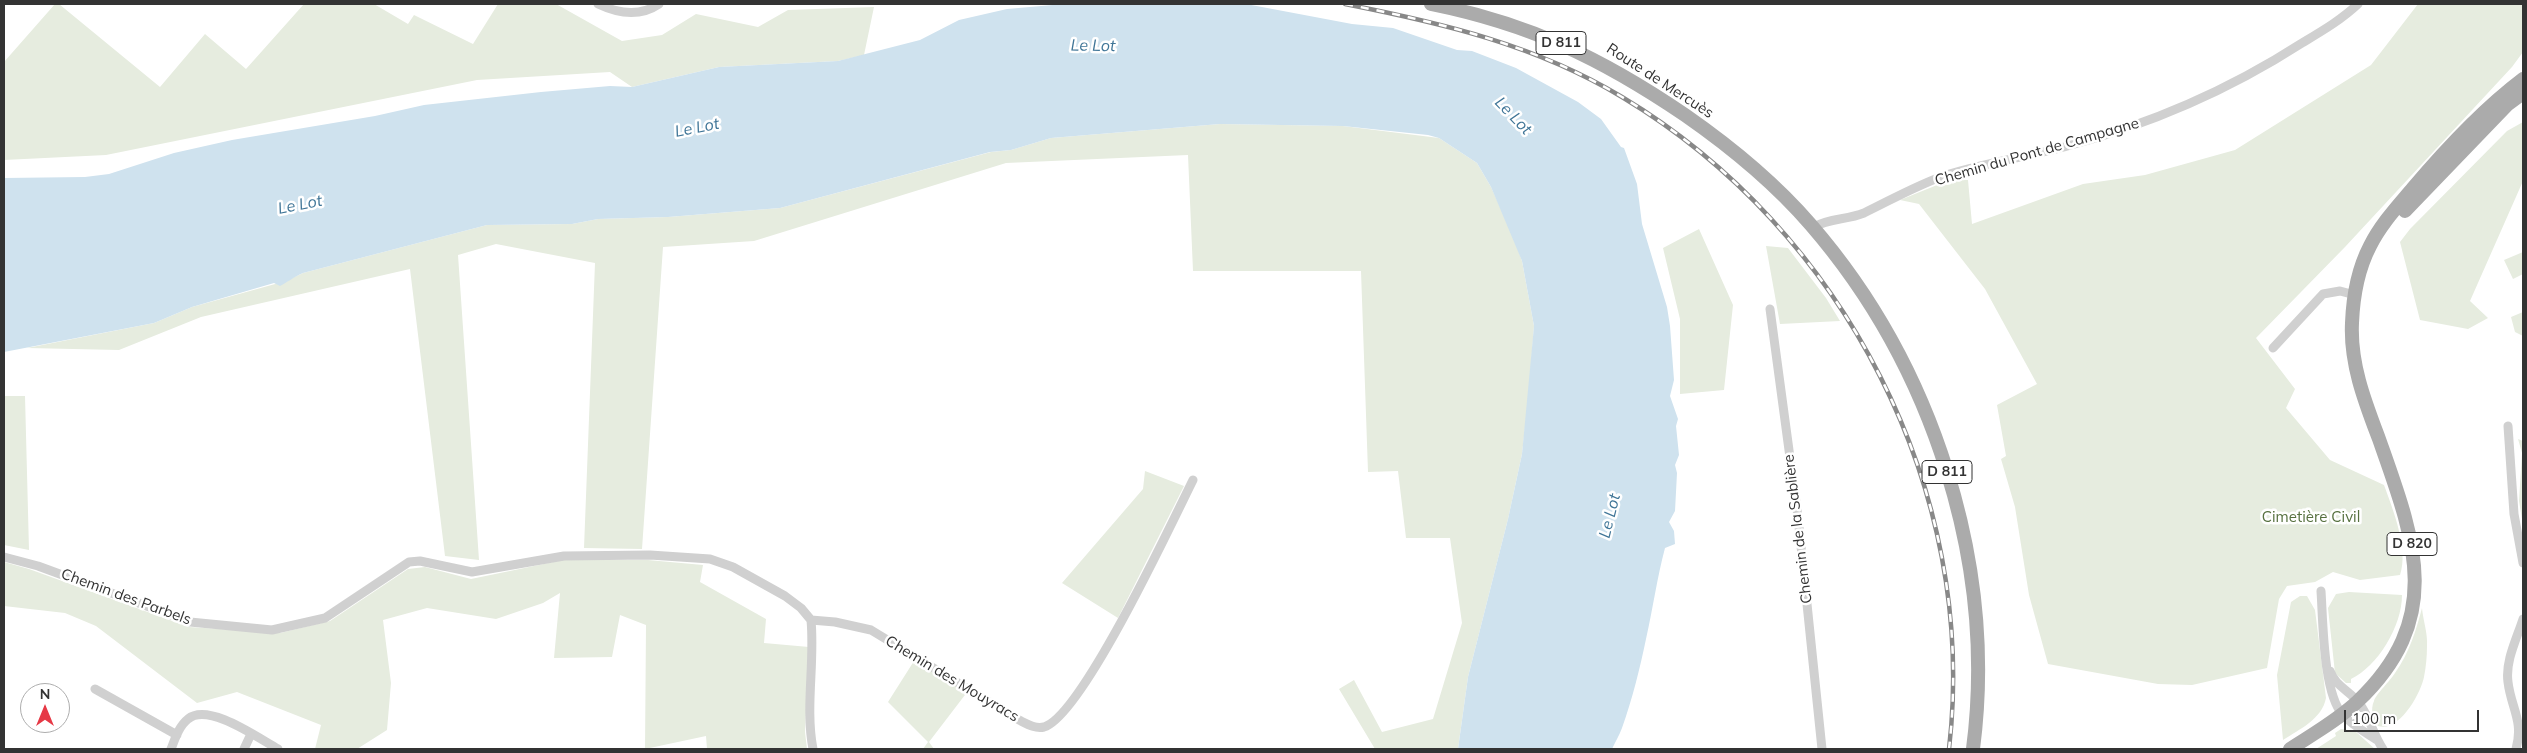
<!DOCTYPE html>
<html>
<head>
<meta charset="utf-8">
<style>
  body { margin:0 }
  #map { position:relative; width:2527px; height:753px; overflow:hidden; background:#fff; font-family:Mulish,sans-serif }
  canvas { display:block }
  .frame { position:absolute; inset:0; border:5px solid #333; pointer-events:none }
  .north { position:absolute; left:20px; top:683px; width:50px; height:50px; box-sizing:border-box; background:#fff; border:1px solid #adadad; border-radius:50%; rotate:0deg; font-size:14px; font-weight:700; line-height:20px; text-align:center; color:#333 }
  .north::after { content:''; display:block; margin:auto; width:18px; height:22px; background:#e63946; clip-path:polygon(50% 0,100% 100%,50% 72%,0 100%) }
  .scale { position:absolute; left:2344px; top:710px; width:135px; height:22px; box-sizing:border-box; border:2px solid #333; border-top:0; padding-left:6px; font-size:15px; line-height:18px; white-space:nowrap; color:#333; -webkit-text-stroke:4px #fff; paint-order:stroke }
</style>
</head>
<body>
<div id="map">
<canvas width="2527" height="753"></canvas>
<div class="frame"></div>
<div class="north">N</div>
<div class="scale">100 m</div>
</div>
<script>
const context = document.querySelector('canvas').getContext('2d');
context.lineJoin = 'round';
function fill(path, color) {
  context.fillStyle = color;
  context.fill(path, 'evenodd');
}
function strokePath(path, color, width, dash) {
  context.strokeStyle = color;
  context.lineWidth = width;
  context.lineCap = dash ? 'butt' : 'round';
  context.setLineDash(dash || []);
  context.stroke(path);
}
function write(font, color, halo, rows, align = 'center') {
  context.font = font + ' Mulish,sans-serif';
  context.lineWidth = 5;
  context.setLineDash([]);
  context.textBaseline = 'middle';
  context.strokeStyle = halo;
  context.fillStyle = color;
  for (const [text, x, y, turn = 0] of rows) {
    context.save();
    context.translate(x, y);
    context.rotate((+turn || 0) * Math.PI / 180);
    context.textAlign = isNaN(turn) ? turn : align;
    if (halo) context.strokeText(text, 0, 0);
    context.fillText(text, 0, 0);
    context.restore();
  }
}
fill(new Path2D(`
  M55,4H59L160,87L205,34L246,69L304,4H374L408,24L414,15L473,44L498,4H556L622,41L662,35L696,14L758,27L788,10L874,7L864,55L838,61L719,67L632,87L610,72L477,80L106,155L4,160V62Z
  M2418,4H2523V52L2512,67L2345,247L2256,338L2295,389L2286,408L2330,460L2384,485C2393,510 2409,549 2400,575L2360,580L2333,572L2315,582L2287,586L2279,599L2267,668L2192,685L2158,684L2048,664L2029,595L2015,507L2001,459L2006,456L1997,405L2037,384L1985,289L1919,204L1900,200L1952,179L1968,180L1972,224L2083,184L2145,175L2235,150L2371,65Z
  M2523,122V181L2470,301L2488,318L2468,329L2420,320L2400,242L2410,229L2507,131Z
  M1220,124L1343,126L1439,138L1477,163L1491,187L1513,236L1522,261L1534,326L1529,392L1522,454L1508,519L1468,677L1458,749H1375L1339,689L1354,680L1382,732L1433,719L1462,623L1450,538H1406L1398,471L1368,472L1361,271H1193L1188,155L1006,163L754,241L663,247L642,549L584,548L595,263L496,244L458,255L479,560L445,556L410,269L201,317L119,350L27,348L154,323L192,307L286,281L303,273L487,225L572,224L598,219L668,217L780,208L991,152L1011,150L1051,138Z
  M1699,229L1733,305L1724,390L1680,394V319L1663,248Z
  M1766,246L1788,248L1826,298L1840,321L1780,324Z
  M2523,252V274L2513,279L2504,260Z
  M2523,312V336L2515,332L2511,317Z
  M4,396H25L29,550L4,545Z
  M2518,439L2523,441V525L2519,501L2522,453Z
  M1145,471L1184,486L1118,618L1062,583L1143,489Z
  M563,560H648L703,565L700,582L766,619L764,643L809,647L805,732L807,749H707L706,736L645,749L646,625L620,615L612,657L554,658L560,593L543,603L496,619L427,608L383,620L391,683L387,730L357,749H315L321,725L237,692L197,703L96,626L65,613L4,606V562L29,569L189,627L280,633L330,621L408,569L425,567L471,579Z
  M2349,592L2402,595C2402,626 2378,666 2351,679V683H2346L2335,673L2328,608L2336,594Z
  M2300,596H2307L2315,610L2326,698C2322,719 2300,729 2283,740L2277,675L2291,602Z
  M2422,608C2423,620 2428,634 2427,646C2427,656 2426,667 2424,677C2421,693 2399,733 2378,726C2373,719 2370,710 2374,701C2376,694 2390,681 2395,673C2409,653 2416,631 2422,608Z
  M914,661L968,691L929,742L934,749H923L928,742L888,702Z
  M2341,729L2355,731L2375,749H2316L2336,736L2335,733Z`), '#e6ecdf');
fill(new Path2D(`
  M1064,4H1246L1352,24L1393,28L1457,50L1472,51L1516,68L1578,102L1601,119L1621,147L1624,148L1637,184L1642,224L1667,307L1670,326L1674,380L1670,396L1678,419L1676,426L1679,455L1675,465L1677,473L1675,511L1669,522L1674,531L1675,544L1665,548C1657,578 1653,608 1646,639C1640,668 1632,700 1622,728C1619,736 1615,742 1612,749H1458L1468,677L1508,519L1522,454L1534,326L1522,261L1491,187L1477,163L1439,138L1428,135L1343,126L1220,124L1051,138L1011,150L990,152L780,208L668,217L598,219L572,224L487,225L303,273C294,277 286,283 280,286L274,283L192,307L154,323L4,352V178L85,177L109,174L174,153L232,140L375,116L424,105L541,92L610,86L632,87L719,67L838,61L920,40L959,20L1007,9Z`), '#cfe2ee');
strokePath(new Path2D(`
  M598,4C619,14 640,17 659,4
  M1814,227C1829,218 1847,220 1864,213C1891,200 1917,185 1946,175C1985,163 2025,157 2064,147C2148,125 2229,90 2302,43C2322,31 2341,20 2358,4
  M1770,309L1798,517L1822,749
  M2273,348L2323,294L2340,291L2355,295
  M2508,426L2514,514L2523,563
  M4,557L38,566L190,622L272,630L325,618L409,562L420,561L472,572L564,556L650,555L710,559L733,567L785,596L801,608L811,620
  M2321,591C2323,620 2323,694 2343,715C2352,725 2365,732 2377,740
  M811,620L835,622L871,630L1019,720C1027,724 1035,729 1044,727C1082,716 1172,522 1193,480
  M811,620C815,663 805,707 813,749
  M2330,671C2335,686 2350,691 2359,703C2370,717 2373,735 2383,749
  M95,689L177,735
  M171,749C175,739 179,726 188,719C208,702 258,738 278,749
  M244,749L251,734
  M2516,749C2524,721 2511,708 2508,682C2505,661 2517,638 2523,619`), '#d0d0d0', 9);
strokePath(new Path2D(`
  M1431,4C1530,24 1601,58 1685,115C1731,147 1774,182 1811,225C1933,366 1997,564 1973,749
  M2405,211L2508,104L2523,93
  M2290,749C2313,734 2338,720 2358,701C2446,617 2414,538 2379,439C2365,402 2350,364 2352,323C2353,298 2358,269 2370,246C2381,224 2397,207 2413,188C2446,149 2482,110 2523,79`), '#ababab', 14);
const rail = new Path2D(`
  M1345,4C1442,23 1536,45 1622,97C1844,230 1979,491 1949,749`);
strokePath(rail, '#888', 4.5);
strokePath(rail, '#fff', 2.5, [8]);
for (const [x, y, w] of [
  [1561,43,50],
  [1947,472,50],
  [2412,544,50]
]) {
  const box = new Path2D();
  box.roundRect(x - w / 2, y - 11.5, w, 23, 4);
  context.fillStyle = '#fff';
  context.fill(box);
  strokePath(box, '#333', 1);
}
write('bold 14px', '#333', null, [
  ["D 811",1561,43],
  ["D 811",1947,472],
  ["D 820",2412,544]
]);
write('15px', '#333', '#fff', [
  ["Route de Mercuès",1660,81,33],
  ["Chemin du Pont de Campagne",2037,152,-16],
  ["Chemin de la Sablière",1798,529,-97],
  ["Chemin des Parbels",126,597,20],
  ["Chemin des Mouyracs",952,679,31]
]);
write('15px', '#56703f', '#fff', [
  ["Cimetière Civil",2311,517]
]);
write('italic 16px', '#3f7597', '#fff', [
  ["Le Lot",1093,46,1],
  ["Le Lot",1513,116,46],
  ["Le Lot",697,128,-11],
  ["Le Lot",300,205,-11],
  ["Le Lot",1610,516,-76]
]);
</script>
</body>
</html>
